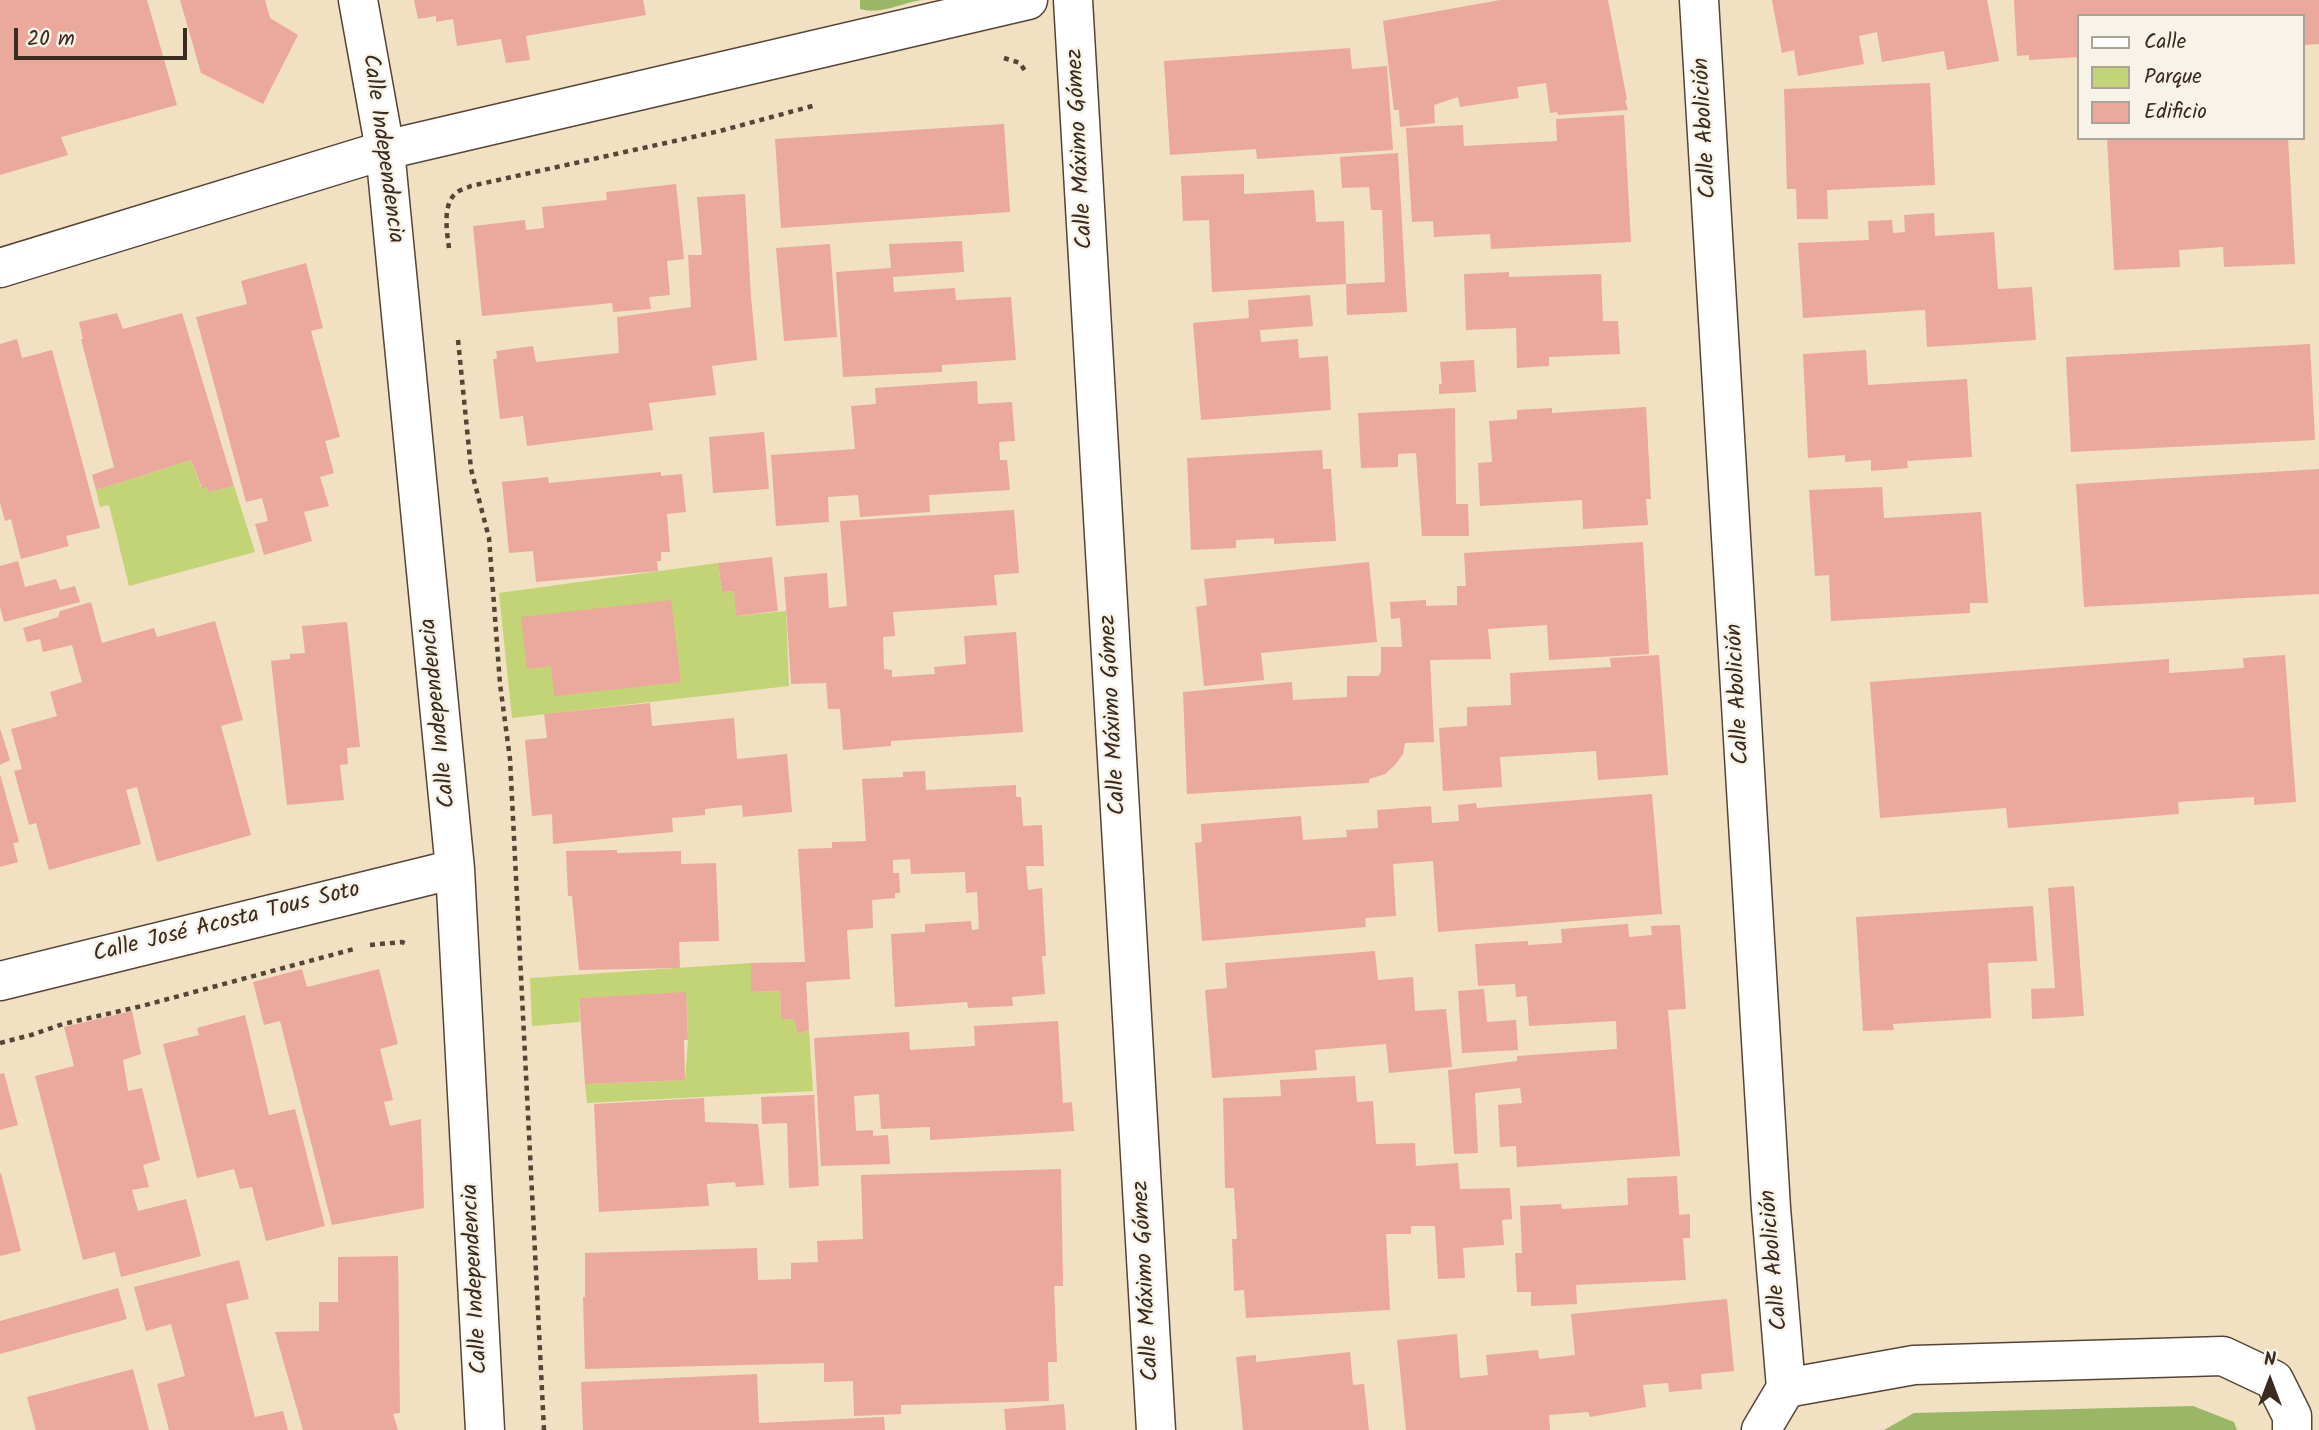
<!DOCTYPE html>
<html>
<head>
<meta charset="utf-8">
<style>
  body { margin:0 }
  #map { position:relative; width:2319px; height:1430px; overflow:hidden; background:#f1e0c2; font-family:Kalam,sans-serif }
  canvas { display:block }
  .legend { position:absolute; left:2077px; top:14px; width:228px; height:126px; box-sizing:border-box; background:#f7f3e8; border:2px solid #aca397; margin:0; padding:9px 12px; list-style:none; font-size:21px; color:#3b2a1e }
  .legend li { display:flex; align-items:center; gap:14px; height:35px }
  .legend b { width:35px; border:2px solid #aca397 }
  .north { position:absolute; left:2235px; top:1346px; width:70px; height:70px; -webkit-text-stroke:5px #f7f3e8; paint-order:stroke; rotate:0deg; font-size:19px; font-weight:700; line-height:28px; text-align:center; color:#3b2a1e }
  .north::after { content:''; display:block; margin:auto; width:24px; height:32px; background:#3b2a1e; clip-path:polygon(50% 0,100% 100%,50% 72%,0 100%) }
  .scale { position:absolute; left:14px; top:28px; width:173px; height:32px; box-sizing:border-box; border:4px solid #3b2a1e; border-top:0; padding-left:9px; font-size:21px; line-height:24px; white-space:nowrap; color:#3b2a1e; -webkit-text-stroke:5px #f7f3e8; paint-order:stroke }
</style>
</head>
<body>
<div id="map">
<canvas width="2319" height="1430"></canvas>
<ul class="legend">
<li><b style="height:9px;background:#fff"></b>Calle</li>
<li><b style="height:19px;background:#c3d476"></b>Parque</li>
<li><b style="height:19px;background:#eba89d"></b>Edificio</li>
</ul>
<div class="north">N</div>
<div class="scale">20 m</div>
</div>
<script>
const context = document.querySelector('canvas').getContext('2d');
context.lineJoin = 'round';
function fill(path, color) {
  context.fillStyle = color;
  context.fill(path, 'evenodd');
}
function strokePath(path, color, width, dash) {
  context.strokeStyle = color;
  context.lineWidth = width;
  context.lineCap = dash ? 'butt' : 'round';
  context.setLineDash(dash || []);
  context.stroke(path);
}
function write(font, color, halo, rows, align = 'center') {
  context.font = font + ' Kalam,sans-serif';
  context.lineWidth = 5;
  context.setLineDash([]);
  context.textBaseline = 'middle';
  context.strokeStyle = halo;
  context.fillStyle = color;
  for (const [text, x, y, turn = 0] of rows) {
    context.save();
    context.translate(x, y);
    context.rotate((+turn || 0) * Math.PI / 180);
    context.textAlign = isNaN(turn) ? turn : align;
    if (halo) context.strokeText(text, 0, 0);
    context.fillText(text, 0, 0);
    context.restore();
  }
}
fill(new Path2D(`
  M191,460L201,487H206L208,492L234,486L255,552L129,586L109,505L100,507L96,490Z
  M718,563L722,592L734,591L736,616L786,611L789,686L512,718L499,593Z
  M751,963V992L780,991L781,1019H794L797,1033L809,1031L813,1091L587,1103L585,1084L685,1080L688,1040L686,993L579,998L580,1022L532,1026L530,978Z`), '#c3d476');
fill(new Path2D(`
  M860,0H922C900,3 882,15 860,9Z
  M2193,1406L2234,1422L2237,1430H1884L1914,1413Z`), '#9ab667');
fill(new Path2D(`
  M0,0H147L177,105L61,137L68,155L0,175Z
  M180,0H265L270,18L298,35L263,104L201,73Z
  M414,0H643L646,15L526,36L530,60L506,63L501,39L457,46L453,19L436,22V16L418,19Z
  M1500,0H1608L1627,100H1625L1628,110L1558,115L1557,112L1550,113L1546,83L1517,87L1519,98L1460,107L1458,97L1434,105L1435,123L1400,127L1399,110H1394L1383,21Z
  M1772,0H1987L1999,61L1947,70L1944,51L1882,62L1877,32L1859,36L1864,64L1798,76L1794,50L1782,53Z
  M2014,0H2319V44L2303,45V16H2079V57L2029,60V55L2017,56Z
  M1350,48L1352,69L1387,66L1393,150L1257,159L1256,149L1170,155L1164,61Z
  M1930,83L1935,185L1827,190L1828,219H1797L1796,189H1787L1784,89Z
  M1624,115L1631,242L1491,249L1490,234L1434,237L1433,221L1412,222L1406,128L1463,125L1464,146L1557,141L1556,119Z
  M1004,124L1010,212L781,228L775,139Z
  M2107,138H2288L2295,264L2224,267L2223,247L2179,250L2180,267L2114,270Z
  M1398,153L1407,312L1347,315L1346,284L1385,282L1382,210H1371L1369,187L1342,188L1340,157Z
  M1244,174V194L1314,190L1316,222L1344,221L1346,284L1212,292L1209,220L1183,221L1181,176Z
  M676,184L684,259L667,261L670,295L649,297L651,309L613,312L612,303L482,316L473,226L525,220L526,230L544,228L542,207L607,200L606,192Z
  M745,194L751,297L757,360L712,366L716,395L649,403L653,430L527,446L523,416L500,419L493,359H497L496,351L533,346L536,362L619,353L617,317L691,307L688,255H702L697,197Z
  M1934,213L1935,236L1994,232L1998,289L2032,287L2036,340L1927,347L1925,310L1803,318L1798,243L1869,240L1868,221L1892,220L1893,233L1905,232L1904,215Z
  M962,241L964,272L893,277L894,292L955,288L956,300L1011,297L1016,360L942,365V372L843,377L836,272L891,268L889,244Z
  M830,244L837,337L784,341L776,248Z
  M306,263L323,328L311,331L340,437L325,441L334,473L320,477L329,506L304,512L312,541L264,555L255,524L268,521L262,498L246,502L196,317L247,304L241,281Z
  M1509,272V277L1601,274L1603,321H1618L1620,354L1549,357V366L1517,368L1516,328L1466,330L1464,274Z
  M1310,295L1313,326L1260,330L1261,342L1298,339L1299,358L1328,356L1331,410L1201,420L1193,323L1249,318L1248,300Z
  M117,313L123,329L182,313L234,486L208,492L206,487L202,488L191,460L96,490L92,475L114,467L81,339H83L79,322Z
  M17,339L22,358L52,350L100,528L66,536L69,546L21,559L11,519L5,521L0,503V344Z
  M2310,344L2315,440L2071,452L2066,357Z
  M1866,350L1868,385L1967,379L1972,457L1907,461L1908,468L1871,471V460L1845,462V455L1808,458L1803,354Z
  M1474,360L1476,392L1439,394V384H1442L1440,362Z
  M977,381L978,404L1012,402L1015,441L999,442L1000,460H1007L1010,490L929,495L930,512L860,517L858,495L828,497L829,522L776,526L771,455L855,449L851,406L876,404L875,388Z
  M1646,407L1651,499H1646L1648,525L1583,529L1582,500L1480,506L1478,463L1492,462L1489,421L1517,419V410L1552,408V413Z
  M1455,408L1456,504H1468L1469,536H1422L1416,453L1398,454V467L1361,468L1358,413Z
  M764,432L769,489L713,493L709,437Z
  M1322,450L1323,469H1331L1336,541L1274,544V538L1236,540V548L1191,550L1187,458Z
  M2319,469V594L2084,607L2076,484Z
  M661,472V476L682,474L686,512L667,514L670,552H661V561H657L658,571L536,582L533,551L509,553L502,482L548,477L549,483Z
  M1882,487L1884,518L1981,512L1988,603H1970V613L1831,621L1829,575L1815,576L1809,490Z
  M1014,510L1019,573L994,575L997,605L893,612L895,636L883,637L884,669L892,670V677L935,674L934,667L966,664L964,636L1016,632L1023,732L891,741V746L843,750L840,709H828L826,683L791,684L784,577L827,573L829,608L847,606L840,521Z
  M1643,542L1649,654L1549,660L1547,625L1488,629L1491,659L1430,660L1434,742L1405,743L1403,754L1394,766L1385,774L1369,779V783L1187,794L1183,692L1292,682L1293,700L1347,697V676H1378L1381,672V647H1402L1400,618L1391,619L1390,602L1426,600V606L1457,605V586H1466L1464,553Z
  M772,557L778,611L736,616L734,591L722,592L718,563Z
  M18,561L25,587L56,579L60,590L75,586L80,602L4,622L0,607V566Z
  M1369,562L1377,642L1261,653L1264,680L1204,686L1196,607L1207,605L1204,579Z
  M671,600L681,682L554,696L551,666L527,669L521,617Z
  M91,602L102,643L154,628L157,637L215,621L243,720L221,726L251,835L157,862L137,787L126,790L141,844L49,870L36,823L29,825L14,771L22,769L11,729L57,716L50,692L82,682L72,645L43,652L40,639L27,642L23,628L58,617L60,611Z
  M347,622L360,747L347,748L348,764L340,765L344,800L287,805L271,661L290,659V654L305,653L302,626Z
  M1659,655L1668,775L1598,780L1596,751L1500,757L1502,787L1443,791L1439,728L1467,726V707L1511,705L1510,673L1611,667L1610,658Z
  M2285,655L2296,802L2254,805V797L2178,802L2179,814L2008,828L2006,808L1880,818L1870,682L2169,659V673L2244,668L2243,658Z
  M650,703L652,726L734,718L737,759L787,754L792,812L743,817L742,805L705,809V815L672,818L673,832L553,844L552,814L532,816L525,740L547,738L544,714Z
  M0,728L10,760L0,765Z
  M925,771L926,790L1016,785V797H1021L1023,826L1042,825L1044,866H1026L1028,890L1042,888L1046,956H1042L1045,994L1012,997L1013,1006L968,1008L967,1002L895,1007L891,934L925,932V924L971,921L972,930L979,929L977,892L966,893L965,872L911,874L910,859L893,860V873H899L900,893H895V898L872,900L873,928L847,930L850,979L806,982L809,1031L797,1033L794,1019H781L780,991L751,992V963L805,962L798,849L832,848V842L866,841L862,779L903,777V772Z
  M0,774L19,842L13,843L18,862L0,867Z
  M1652,794L1662,914L1438,932L1433,861L1393,864L1396,916L1365,918L1366,927L1202,941L1195,843L1202,842L1201,824L1301,816L1303,840L1347,837L1346,830L1378,828L1377,810L1431,806L1432,823L1459,821L1458,805L1476,803L1477,808Z
  M617,850V853L681,851V864L716,863L719,941L679,942L680,968L579,970L572,896H568L566,851Z
  M2074,886L2084,1016L2032,1019L2031,989L2055,988L2048,888Z
  M2033,906L2037,961L1988,963L1991,1018L1893,1024L1894,1030L1863,1031L1856,917Z
  M1628,924L1629,937L1652,935L1651,926L1680,925L1686,1009L1668,1010L1680,1156L1517,1167L1516,1146L1500,1147L1498,1105L1522,1103L1520,1088L1475,1093L1478,1153L1454,1154L1448,1070L1517,1061V1056L1617,1049L1616,1021L1529,1026L1527,996L1516,997L1515,984L1478,986L1475,944L1528,941V945L1562,943L1561,929Z
  M1375,951L1378,980L1413,977L1415,1011L1446,1009L1452,1067L1389,1073L1386,1044L1315,1050L1317,1070L1212,1078L1205,990L1227,988L1225,963Z
  M302,969L307,987L379,969L398,1044L380,1049L393,1100L384,1102L390,1126L421,1119L424,1208L332,1225L280,1021L264,1025L253,982Z
  M1484,989L1487,1022L1516,1020L1518,1050L1462,1053L1458,991Z
  M686,992L688,1040H684L685,1080L585,1084L579,998Z
  M132,1011L141,1054L123,1060L128,1091L142,1088L160,1160L143,1165L149,1187L132,1190L138,1211L186,1199L201,1256L121,1277L115,1252L83,1260L35,1076L74,1066L64,1027Z
  M245,1015L269,1115L295,1109L325,1226L266,1241L252,1187L240,1189L234,1169L197,1178L163,1044L199,1035L197,1028Z
  M1058,1021L1063,1103L1072,1102L1074,1131L930,1140V1127L881,1129L879,1094L854,1096L856,1131L873,1130V1136L888,1135L890,1164L821,1166L814,1038L909,1032L910,1050L975,1046L974,1026Z
  M4,1073L18,1125L0,1130V1074Z
  M1355,1076L1357,1102L1373,1101L1376,1144L1415,1143L1416,1166L1458,1163L1460,1189L1510,1188L1512,1219L1502,1220L1504,1245L1463,1248L1465,1278L1438,1279L1435,1226H1411V1234H1386L1390,1310L1246,1318L1244,1290L1234,1291L1232,1239H1237L1234,1188H1225L1223,1098L1281,1096L1280,1080Z
  M814,1095L819,1186L789,1188L787,1123L762,1124L761,1097Z
  M704,1098L705,1122L758,1124L764,1185L736,1187L735,1182L707,1184L709,1206L599,1212L594,1104Z
  M1061,1169L1063,1286H1054L1057,1362H1048L1049,1401L901,1405V1414L854,1416L853,1381L824,1382V1363L585,1369L583,1297H585V1253L757,1248L758,1280L791,1279V1263L818,1262L817,1241L863,1239L861,1175Z
  M1,1173L21,1251L0,1256V1174Z
  M1677,1176L1679,1215L1690,1214V1238H1683L1686,1280L1576,1285L1577,1304L1531,1306V1292H1517L1515,1253H1522L1520,1206L1561,1204L1562,1209L1628,1205L1627,1178Z
  M398,1256L400,1413L393,1414L398,1430H303L275,1332L319,1331V1302H338V1257Z
  M239,1260L249,1299L226,1304L255,1417L283,1411L288,1430H169L157,1384L185,1376L171,1324L146,1331L134,1287Z
  M118,1288L127,1319L0,1354V1321Z
  M1727,1299L1734,1371L1701,1374L1702,1389L1669,1392L1668,1383L1643,1385L1646,1407L1590,1417L1588,1412L1549,1415L1550,1430H1406L1397,1340L1457,1334L1460,1378L1488,1375L1486,1355L1538,1350L1539,1359L1575,1355L1571,1314Z
  M1350,1352L1353,1385L1364,1384L1369,1430H1243L1236,1357L1256,1355V1362Z
  M133,1369L149,1430H36L27,1397Z
  M757,1374L759,1423L884,1417L885,1430H583L581,1382Z
  M1064,1404L1066,1430H1006L1004,1409Z`), '#eba89d');
const minor = new Path2D(`
  M358,0L385,150L455,869L485,1430
  M1073,0L1156,1430
  M1699,0L1771,1208L1786,1388
  M0,268L385,150L1028,0
  M0,981L455,869
  M1761,1430L1786,1388L1914,1365L2223,1356L2274,1380L2292,1416V1430`);
strokePath(minor, '#564537', 41);
strokePath(new Path2D(`
  M1004,58L1020,63L1025,71
  M449,248C447,232 442,205 456,193C459,190 467,188 471,186L720,131L816,105
  M458,340L471,469L489,538L500,684L510,759L544,1430
  M370,945L402,942L409,945
  M0,1043L31,1035L63,1024L142,1006L354,949`), '#564537', 4.5, [5, 5]);
strokePath(minor, '#fff', 38);
write('23px', '#3b2a1e', '#f7f3e8', [
  ["Calle Abolición",1707,128,-93],
  ["Calle Independencia",381,149,82],
  ["Calle Máximo Gómez",1082,149,-93],
  ["Calle Abolición",1740,694,-93],
  ["Calle Independencia",440,713,-96],
  ["Calle Máximo Gómez",1115,715,-93],
  ["Calle José Acosta Tous Soto",227,924,-14],
  ["Calle Abolición",1776,1260,-95],
  ["Calle Independencia",477,1279,-93],
  ["Calle Máximo Gómez",1148,1281,-93]
]);
</script>
</body>
</html>
